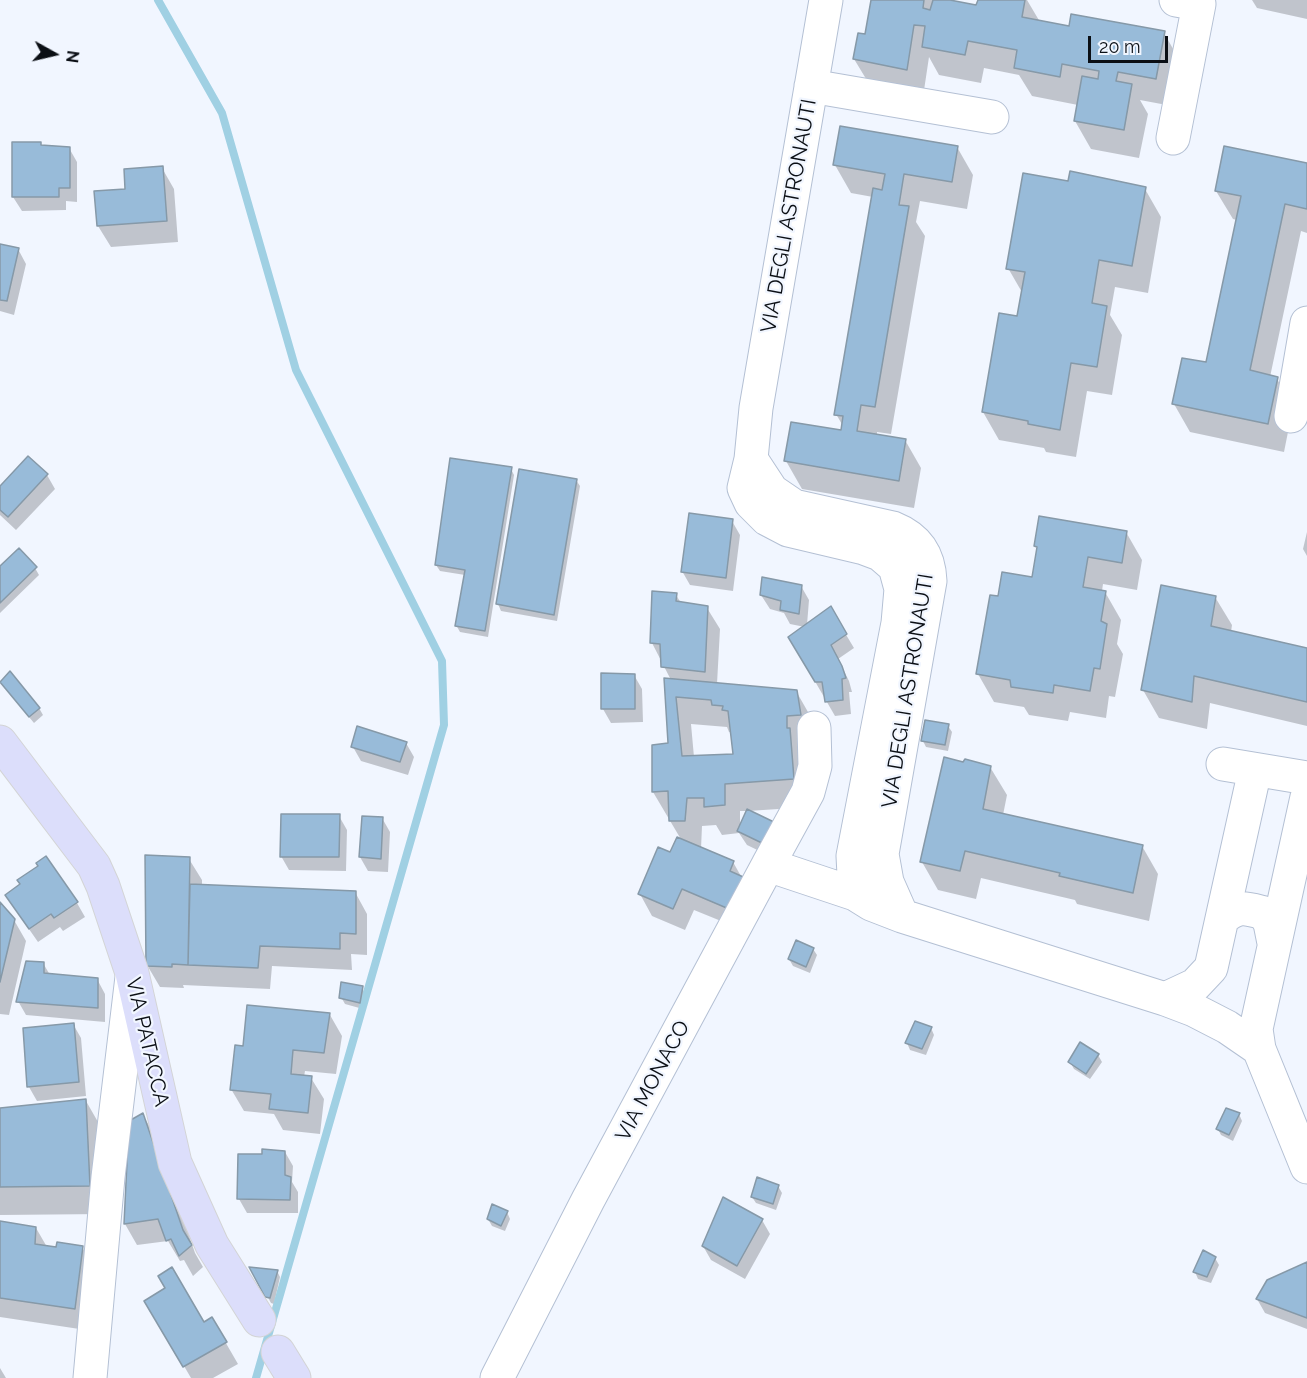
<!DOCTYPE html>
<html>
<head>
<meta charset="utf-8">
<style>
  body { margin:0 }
  #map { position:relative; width:1307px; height:1378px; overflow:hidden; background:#f1f6ff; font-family:Raleway,sans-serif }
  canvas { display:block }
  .north { position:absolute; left:24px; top:24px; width:60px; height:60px; -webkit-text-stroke:4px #f1f6ff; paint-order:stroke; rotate:98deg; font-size:16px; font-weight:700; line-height:24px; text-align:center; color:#0b0f15 }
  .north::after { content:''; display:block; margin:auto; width:21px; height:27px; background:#0b0f15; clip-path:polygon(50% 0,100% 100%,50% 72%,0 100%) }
  .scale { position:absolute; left:1088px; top:36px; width:80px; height:27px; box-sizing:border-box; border:3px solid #0b0f15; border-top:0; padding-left:8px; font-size:18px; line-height:21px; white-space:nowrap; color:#0b0f15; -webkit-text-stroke:4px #f1f6ff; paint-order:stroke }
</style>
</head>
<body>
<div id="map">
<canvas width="1307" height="1378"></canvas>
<div class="north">N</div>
<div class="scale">20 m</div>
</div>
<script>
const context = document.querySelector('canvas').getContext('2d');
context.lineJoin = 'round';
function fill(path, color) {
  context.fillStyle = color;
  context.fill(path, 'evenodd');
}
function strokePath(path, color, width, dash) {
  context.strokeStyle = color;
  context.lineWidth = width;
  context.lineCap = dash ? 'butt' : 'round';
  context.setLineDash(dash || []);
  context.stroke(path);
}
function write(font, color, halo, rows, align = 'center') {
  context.font = font + ' Raleway,sans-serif';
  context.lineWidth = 4.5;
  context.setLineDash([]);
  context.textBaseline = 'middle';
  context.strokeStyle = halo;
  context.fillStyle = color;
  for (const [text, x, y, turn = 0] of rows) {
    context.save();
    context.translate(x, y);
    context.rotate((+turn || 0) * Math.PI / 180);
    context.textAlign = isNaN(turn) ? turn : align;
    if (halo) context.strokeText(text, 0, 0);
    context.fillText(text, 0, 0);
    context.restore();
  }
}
fill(new Path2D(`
  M873,0H945L978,7L979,0H1027L1040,22L1070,28L1164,33L1180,61L1172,106L1140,100L1148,114L1139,158L1091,149L1075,121L1078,105L1032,96L1019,75L984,68L981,83L939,75L929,57L923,97L871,87L854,59L866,36Z
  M1252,0H1307V19L1257,8Z
  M42,147L69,148L77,162V202L66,201V210L22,211L13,197Z
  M957,147L973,175L967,209L920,201L916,222L925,236L891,434L877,432V435L905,440L921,468L914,508L802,489L786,461L842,432L843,426L836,414L873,197L851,193L835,165Z
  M1307,165V233L1301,231L1270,377L1277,379L1293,407L1284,452L1190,432L1174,404L1207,364L1237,220L1233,219L1216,191Z
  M162,168L174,189L178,242L111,247L98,226L96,192L127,190Z
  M1069,183L1145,189L1161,217L1148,293L1115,287L1110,315L1122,335L1112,395L1087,391L1076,457L1046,452L1044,448L999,440L983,412L1018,318L1023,294L1008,268Z
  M0,246L18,249L26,264L14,315L0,311Z
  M28,458L47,475L55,489L16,530L0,515V488Z
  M511,469L514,475L488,637L460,632L456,625L465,575L440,571L436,565Z
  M576,480L580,486L557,621L501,611L498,604Z
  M732,521L740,535L733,591L690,585L682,571Z
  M1126,532L1142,560L1137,590L1103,584L1102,591L1105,592L1121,620L1117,644L1123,654L1115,697L1109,696L1106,718L1070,712L1068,721L1029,715L1024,707L994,702L978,674L1000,598L1033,579L1038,549L1036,545Z
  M1307,532V556L1303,549Z
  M0,568H35L39,575L0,613Z
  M801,586L809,600L807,625L830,608L854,648L838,659L849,681L852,692H849L851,714L835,716L798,652L805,627L790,624L784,613L770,609L761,595Z
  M676,595L681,603L707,608L720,629L717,684L796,691L812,719L809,807L748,811L774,858L747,845L739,833L722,835L716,825L702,826L701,849L733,862L742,878L748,932L694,910L685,930L652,916L640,894L682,841L653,792L654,746L669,744L671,680L652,643ZM691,724L727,727L729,732L732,733L734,756L694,757ZM740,811H747L740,827Z
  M1215,597L1232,625L1231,632L1307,649V726L1210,703L1207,729L1159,718L1143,690Z
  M634,675L642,689L643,722L611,723L603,709Z
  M5,688L39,708L43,715L34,723Z
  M948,726L952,732L948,751L926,747L923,741Z
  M406,743L414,757L408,775L361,761L353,747Z
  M990,767L1007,795L1003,815L1142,846L1158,874L1149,921L1077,904L1075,900L981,878L976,899L938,890L922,862Z
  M339,816L347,830L346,871L289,870L281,856Z
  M382,818L390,832L388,872L368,871L360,857Z
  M189,859L202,880V886L355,892L367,914V955L351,954L352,970L272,966L270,989L183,985L184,988L160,987L147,965Z
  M77,903L85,917L63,931L60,927L38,942L15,909Z
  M0,905L14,920L26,941L9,1015L0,1014Z
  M813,949L817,955L810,973L793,966L789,959Z
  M43,963L50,975L97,979L105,994V1022L26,1015L18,1001Z
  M362,987L365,994L363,1009L345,1004L341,997Z
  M330,1015L342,1036L336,1074L305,1071L304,1077L311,1078L324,1099L320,1134L283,1130L274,1114L244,1111L231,1089L245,1048Z
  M73,1024L81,1038L86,1096L37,1101L29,1087Z
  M931,1028L934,1035L926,1055L910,1050L907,1043Z
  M1098,1055L1102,1062L1090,1079L1074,1069L1070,1062Z
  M86,1101L102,1129L105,1214L0,1215V1109Z
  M1239,1114L1242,1121L1233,1141L1221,1135L1218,1129Z
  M143,1115L155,1136L195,1253L203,1267L193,1276L184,1260L180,1261L168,1241L137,1245L125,1224Z
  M285,1152L293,1166L292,1182L298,1192V1213H247L239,1199L263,1155Z
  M778,1186L782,1193L776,1210L756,1203L752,1197Z
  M507,1212L510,1219L505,1231L492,1226L488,1219Z
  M762,1220L770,1234L745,1279L711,1260L703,1246Z
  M0,1222L36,1228L47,1247H82L94,1268L86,1330L0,1317Z
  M1215,1258L1219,1265L1211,1283L1198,1279L1195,1272Z
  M1307,1264V1329L1265,1313L1257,1299Z
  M252,1268L277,1271L280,1277L274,1304L271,1303Z
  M167,1289L203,1324L212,1319L238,1364L213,1378H191L146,1301Z
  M0,1368L6,1378H0Z`), '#0003');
strokePath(new Path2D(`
  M158,0L222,113L296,370L442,661L444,725L256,1378`), '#a0d0e3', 8);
const building = new Path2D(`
  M871,0H924L923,8L930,10L933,0H950L976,5L978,0H1025L1022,17L1069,26L1071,14L1165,31L1156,79L1118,72L1116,81L1132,84L1124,130L1074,121L1082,76L1098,79L1099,71L1062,64L1060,77L1014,68L1017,50L968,41L965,55L922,47L925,26L914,25L907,70L853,59L858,33L865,34Z
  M840,126L958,146L952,182L904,174L899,205L909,206L875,407L861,405L857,431L906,439L899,481L784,461L791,422L841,430L843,416L834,415L873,188L882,190L885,174L833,165Z
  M12,142H41V145L70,147V188H59V197H12Z
  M1224,146L1307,163V209L1285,204L1250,370L1278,377L1268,424L1172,404L1182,358L1206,362L1241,196L1215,191Z
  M163,166L167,221L97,226L94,191L125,189L124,169Z
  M1070,171L1146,187L1132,266L1099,260L1092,303L1107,306L1097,367L1071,363L1060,430L1028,424V421L982,412L999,313L1017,316L1025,272L1006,269L1023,173L1068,181Z
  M0,244L19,248L7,301L0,300Z
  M28,456L48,474L8,517L0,510V486Z
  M450,458L512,467L485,631L455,626L465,570L435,565Z
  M519,469L577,479L554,615L496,604Z
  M689,513L733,519L726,578L681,572Z
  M1039,516L1127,531L1122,563L1088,557L1083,587L1106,591L1101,621L1107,624L1100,669L1094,668L1090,691L1054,685L1053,693L1011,687L1010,680L976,674L990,595L998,596L1002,572L1032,577L1037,547L1034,546Z
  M19,548L37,567L0,603V566Z
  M762,577L802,585L799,614L780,610L781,601L760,595Z
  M1161,585L1216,596L1211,626L1307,648V702L1194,676L1192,702L1141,690Z
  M652,591L677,593L676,601L708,606L705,672L661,667L660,644L650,643Z
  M831,606L847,634L831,645L842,666L846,678L842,679L843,700L825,702L822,682H815L788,637Z
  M10,671L40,708L29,717L0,682Z
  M601,673L635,674V709H601Z
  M664,678L797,690L801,715L787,716V728H790L794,779L725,784V805L704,807V798H687L685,821H669L668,791L652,792V745L668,743ZM676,697L711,700L712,705L723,706L722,710L728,711L733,754L682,756Z
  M925,720L949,724L945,745L921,741Z
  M357,726L407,742L400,762L351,747Z
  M944,757L963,762L965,759L991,766L983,809L1143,845L1133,893L1059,876L1060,873L965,851L960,871L920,862Z
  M747,809L776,823L766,845L737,831Z
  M281,814H340L339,857H280Z
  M362,816L383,817L381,859L359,857Z
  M677,837L734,861L730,871L750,880L736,912L682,889L673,909L638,894L658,847L670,852Z
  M145,855L190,857L188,965L172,964V967L146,966Z
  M46,856L78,902L54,918L51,914L29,929L5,895L20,884L17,880L38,866L36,863Z
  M190,884L356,891V934L340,933V949L260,946L258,968L188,965Z
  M0,902L15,919L0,982Z
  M796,940L814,948L806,967L788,959Z
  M26,961L44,962V973L98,978V1008L16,1002Z
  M341,982L363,986L360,1003L339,998Z
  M247,1005L330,1013L324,1053L293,1050L291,1074L312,1076L308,1113L269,1109L271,1094L230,1090L235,1045L243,1046Z
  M915,1021L932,1027L922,1049L905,1043Z
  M74,1023L79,1082L27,1087L23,1028Z
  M1080,1042L1099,1054L1086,1074L1068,1062Z
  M86,1099L90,1186L0,1187V1108Z
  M1226,1108L1240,1113L1229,1135L1216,1129Z
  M143,1113L183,1230L192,1245L179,1256L171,1239L166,1241L158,1219L124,1224L129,1121Z
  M262,1149L285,1151V1175L291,1177L290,1200L237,1199L238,1154H262Z
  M757,1177L779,1185L773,1204L751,1197Z
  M723,1197L763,1219L737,1266L702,1246Z
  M492,1204L508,1211L501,1226L487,1219Z
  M0,1221L36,1227L35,1244L56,1247L57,1242L83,1246L75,1309L0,1298Z
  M1203,1250L1216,1257L1207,1277L1193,1272Z
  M1307,1262V1318L1256,1299L1267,1280Z
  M172,1267L204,1322L212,1317L227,1342L183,1367L144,1301L165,1288L158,1276Z
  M249,1267L278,1270L270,1298L265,1297Z`);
fill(building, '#98bbd9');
strokePath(building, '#8699a8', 1.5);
const minor = new Path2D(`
  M826,0L756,408L751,459L744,488L751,503L767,519L788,530L864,548L880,554L895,567L901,589L898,623L853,856L855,894L871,904L902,916L1165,999L1194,1010L1227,1027L1259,1049L1307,1167
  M811,86L992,117
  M1173,138L1199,4L1176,0
  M1291,416L1307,323
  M751,459L772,491L794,506L893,528C918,538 929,555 930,581L882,854L887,882L902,916
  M1223,764L1307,778
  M768,865L808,792L815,766L814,728
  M1223,918C1239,905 1245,908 1264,913L1270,923L1274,943
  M1165,999L1195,985L1211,968L1255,770
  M1259,1049L1256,1029L1307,797
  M90,1378L108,1177L132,977
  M497,1378L588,1200L768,865L855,894`);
const major = new Path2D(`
  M0,742L94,866L103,886L132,973L175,1163L212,1245L259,1320
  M278,1352L294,1378`);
strokePath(minor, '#b4c0d4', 35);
strokePath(major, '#d3d4d5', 35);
strokePath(minor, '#fff', 33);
strokePath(major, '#dcdefb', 33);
write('21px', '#0b0f15', '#f1f6ff', [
  ["VIA DEGLI ASTRONAUTI",789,216,-80],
  ["VIA DEGLI ASTRONAUTI",908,691,-81],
  ["VIA PATACCA",147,1042,77],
  ["VIA MONACO",653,1081,-62]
]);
</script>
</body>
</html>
